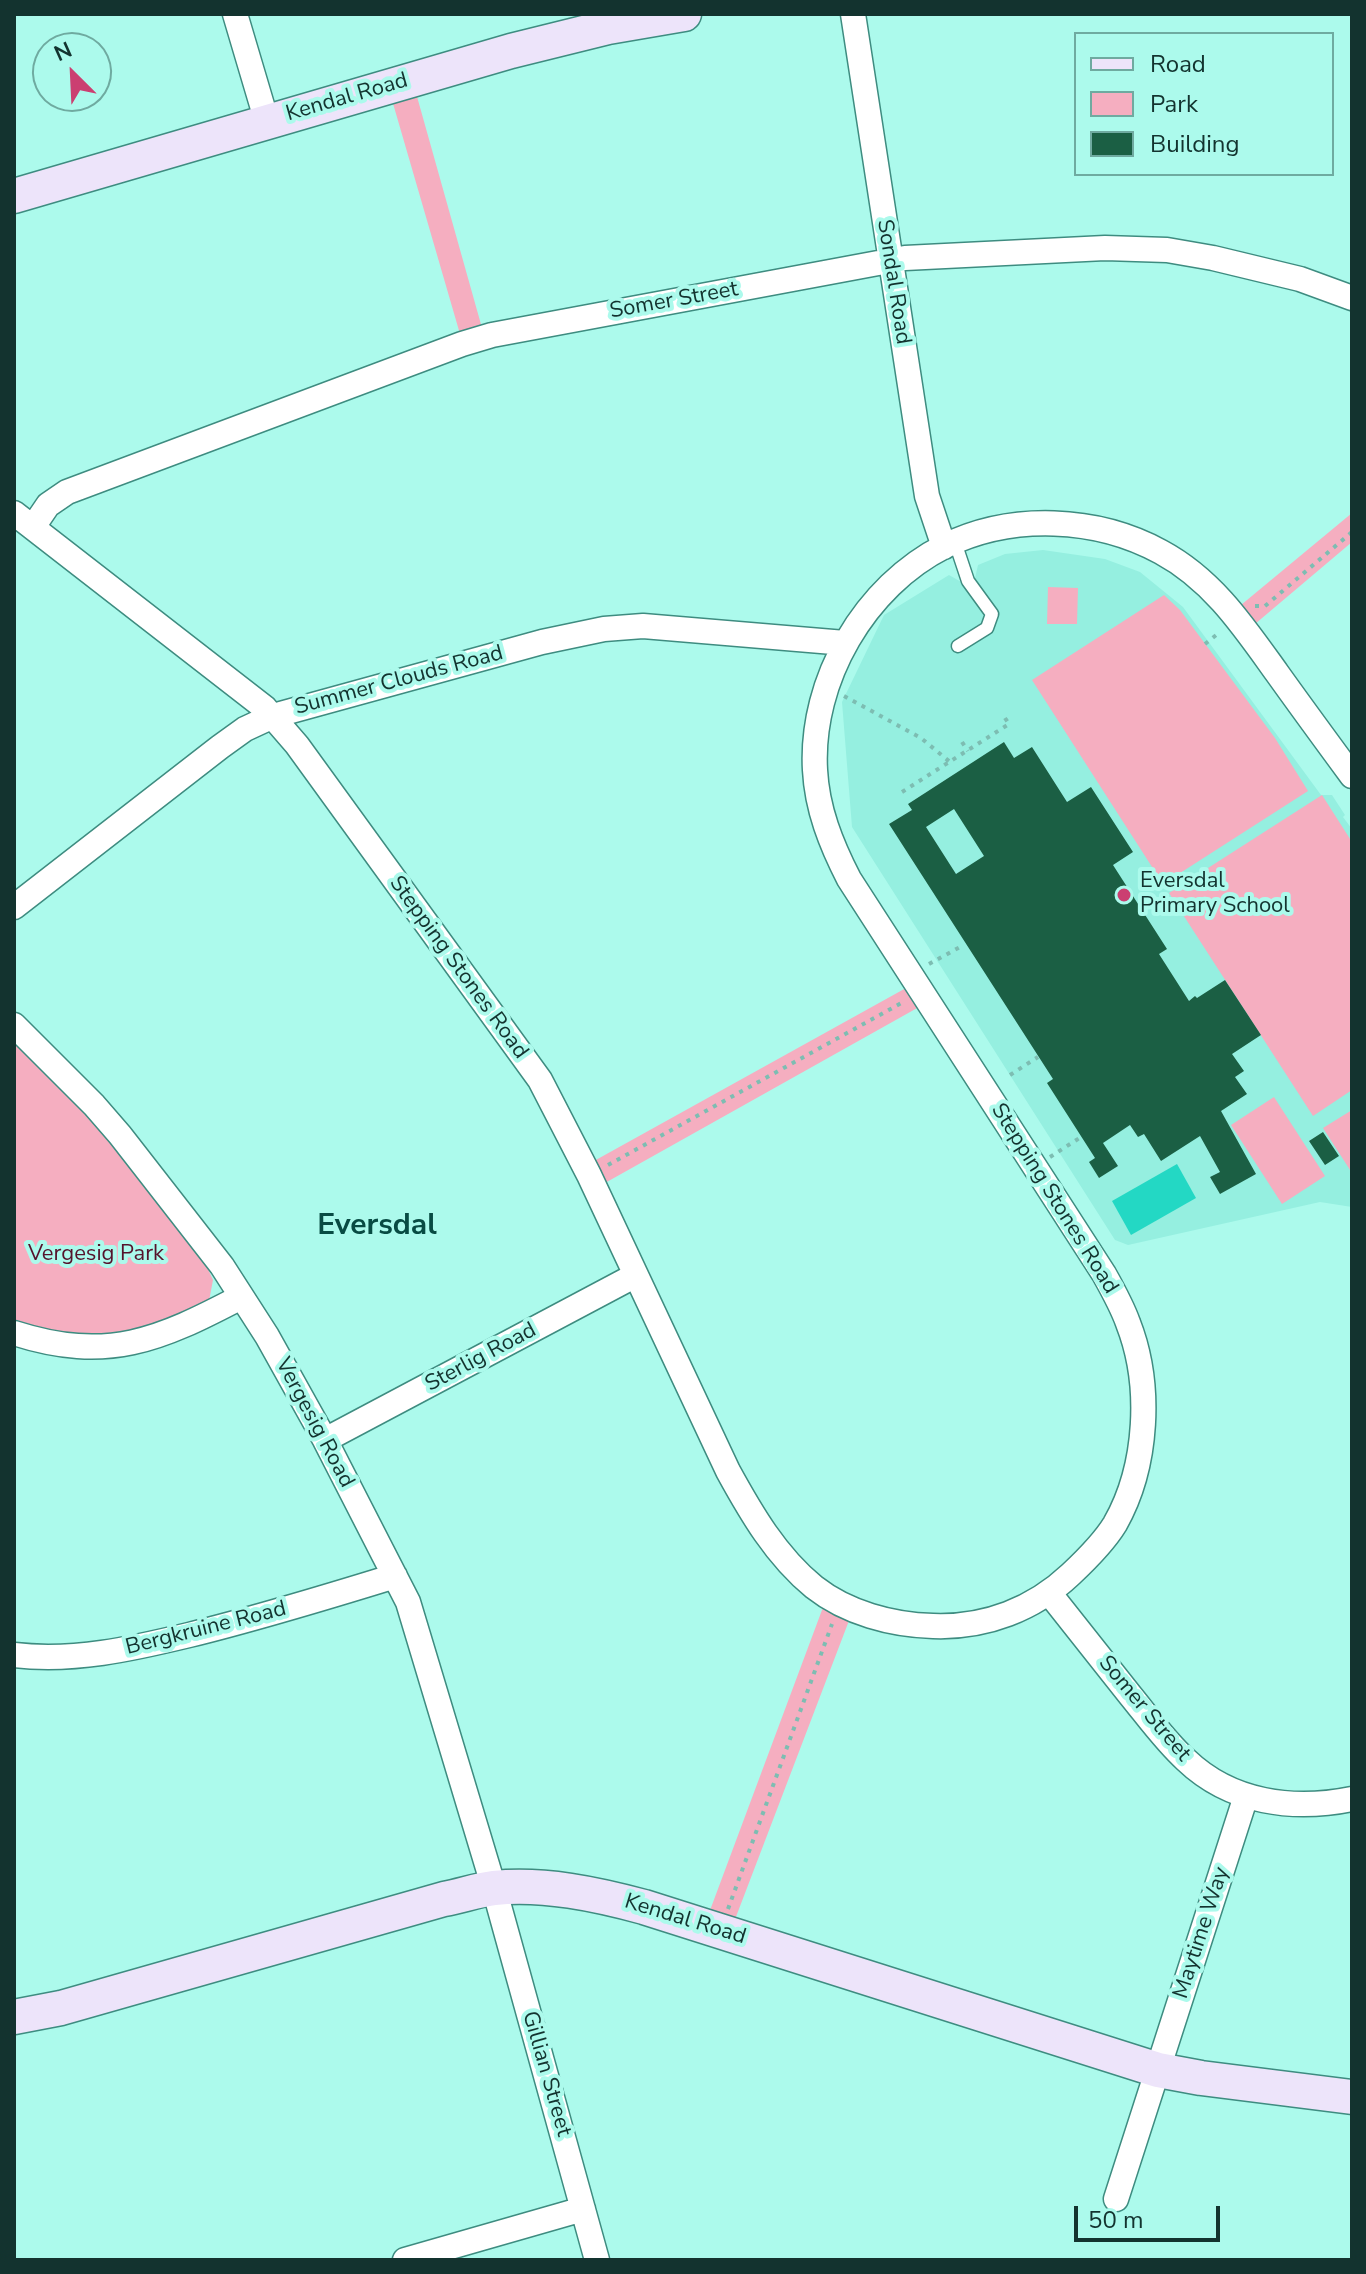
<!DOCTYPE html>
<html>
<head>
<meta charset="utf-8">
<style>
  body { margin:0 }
  #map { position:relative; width:1366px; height:2274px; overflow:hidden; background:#acfaec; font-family:"Nunito Sans",sans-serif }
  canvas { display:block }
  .frame { position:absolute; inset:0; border:16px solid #13332f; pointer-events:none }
  .legend { position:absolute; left:1074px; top:32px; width:260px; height:144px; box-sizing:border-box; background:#acfaec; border:2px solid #6faaa0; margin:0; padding:10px 14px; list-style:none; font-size:24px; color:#13332f }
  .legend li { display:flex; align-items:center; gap:16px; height:40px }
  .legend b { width:40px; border:2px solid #6faaa0 }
  .north { position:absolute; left:32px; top:32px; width:80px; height:80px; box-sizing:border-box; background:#acfaec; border:2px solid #6faaa0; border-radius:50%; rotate:336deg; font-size:22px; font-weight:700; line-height:32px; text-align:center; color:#13332f }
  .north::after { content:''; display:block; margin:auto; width:28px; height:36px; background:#cb3f71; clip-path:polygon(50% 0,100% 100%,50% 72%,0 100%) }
  .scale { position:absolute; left:1074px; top:2206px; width:146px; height:36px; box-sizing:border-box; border:4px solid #13332f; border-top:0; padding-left:10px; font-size:24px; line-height:28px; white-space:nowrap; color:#13332f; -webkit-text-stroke:6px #acfaec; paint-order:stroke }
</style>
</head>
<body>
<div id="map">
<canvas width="1366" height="2274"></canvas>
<div class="frame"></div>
<ul class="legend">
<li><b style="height:10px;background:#ede4fa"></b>Road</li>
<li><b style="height:22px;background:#f5aec0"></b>Park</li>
<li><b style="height:22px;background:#1b5f44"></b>Building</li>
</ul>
<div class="north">N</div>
<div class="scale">50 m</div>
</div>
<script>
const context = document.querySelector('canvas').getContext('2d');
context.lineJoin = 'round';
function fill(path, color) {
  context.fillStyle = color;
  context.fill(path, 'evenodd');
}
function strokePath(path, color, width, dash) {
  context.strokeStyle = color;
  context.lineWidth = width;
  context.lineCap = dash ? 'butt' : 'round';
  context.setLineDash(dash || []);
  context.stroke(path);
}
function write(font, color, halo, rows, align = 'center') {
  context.font = font + ' "Nunito Sans",sans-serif';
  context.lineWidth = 8;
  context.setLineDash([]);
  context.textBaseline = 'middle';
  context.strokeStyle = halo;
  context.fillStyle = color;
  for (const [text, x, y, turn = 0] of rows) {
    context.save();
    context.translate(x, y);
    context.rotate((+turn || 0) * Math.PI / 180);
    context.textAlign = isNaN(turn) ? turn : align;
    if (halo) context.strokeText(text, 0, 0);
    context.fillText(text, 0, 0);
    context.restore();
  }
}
fill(new Path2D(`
  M1043,550L1105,559L1140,572L1183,607L1321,795H1332L1345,815L1343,817L1352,829V1207L1320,1202L1128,1245L1115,1240L852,827L842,702L884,615L949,575L963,583L975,578L978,565L1005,554Z`), '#95efe0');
fill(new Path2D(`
  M416,93L482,328L460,334L392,100Z
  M1352,513V542L1255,624L1241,605Z
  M1048,587L1078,588L1077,624H1047Z
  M1164,595L1180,610L1275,738L1308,791L1163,884L1032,680Z
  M1322,795L1352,842V1090L1313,1116L1169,893Z
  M906,988L919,1007L605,1183L594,1161Z
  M14,1040L98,1124L207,1267L213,1280L209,1301L143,1331L79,1336L33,1328L14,1321Z
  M1274,1097L1325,1176L1282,1204L1231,1125Z
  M1352,1110V1173L1323,1128Z
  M825,1602L850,1618L734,1922L709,1913Z`), '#f5aec0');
fill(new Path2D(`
  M1177,1164L1196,1198L1131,1235L1112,1201Z`), '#23d8c4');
fill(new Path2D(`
  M1004,742L1014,758L1032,747L1067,802L1091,787L1133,852L1113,865L1167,949L1159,954L1189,1001L1195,996L1197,998L1225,980L1261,1035L1232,1054L1244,1071L1235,1077L1247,1094L1221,1111L1256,1174L1220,1194L1210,1177L1220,1172L1200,1136L1161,1161L1144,1134L1138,1137L1130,1125L1103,1143L1118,1166L1099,1178L1089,1162L1095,1158L1047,1083L1053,1079L889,824L912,810L908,804ZM954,809L984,856L956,874L926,827Z
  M1323,1132L1339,1156L1325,1165L1309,1141Z`), '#1b5f44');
const lane = new Path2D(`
  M955,542L968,581L992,614L987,628L958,646`);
const street = new Path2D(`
  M235,14L267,122
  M853,14L927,496L944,547
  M14,513L265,708L297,745L540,1080L589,1175L728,1471C751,1513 776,1556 814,1587C847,1613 892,1625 933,1626C986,1628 1034,1609 1071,1574C1087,1559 1104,1542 1115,1524C1148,1466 1152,1384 1128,1323C1122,1306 1113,1290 1104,1274L849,879C831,844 817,809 815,770C810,680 865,586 945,546C1012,513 1097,517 1161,552C1213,580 1244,627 1277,673C1302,708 1327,742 1352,776
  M33,527L48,505L67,492L462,344L492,335L905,258L1105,248L1167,250L1213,258L1300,279L1352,298
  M14,907L220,747L245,729L273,716L542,642L604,629L643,626L845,643
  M14,1025L94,1105L120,1135L222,1266L267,1336L325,1440L408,1602L494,1888L597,2260
  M14,1333C108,1363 159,1340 241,1297
  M325,1440L636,1275
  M1050,1594C1077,1628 1103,1661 1130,1695C1148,1717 1165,1741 1186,1760C1231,1803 1293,1811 1352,1799
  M14,1655C74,1662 131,1649 189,1635C258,1618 327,1597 395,1576
  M1116,2199L1246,1796
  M405,2260L583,2209`);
const secondary = new Path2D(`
  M14,196L511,51L608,27L684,14
  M14,2017L61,2008L444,1899C461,1896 477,1890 494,1888C544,1883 596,1894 644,1907L1158,2070L1201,2078L1352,2097`);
strokePath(lane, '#3e8c80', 15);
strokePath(street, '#3e8c80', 27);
strokePath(secondary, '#3e8c80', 37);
strokePath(new Path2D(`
  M1255,606H1265L1352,532
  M1205,644L1220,632
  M844,696L921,738L950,762
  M962,742L968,751
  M902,792L1009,724L1003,715
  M929,964L960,947
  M1010,1075L1038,1057
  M1050,1157L1081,1137
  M608,1165L905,1001
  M728,1909L832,1624`), '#7dbdb2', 4, [4, 6]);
strokePath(lane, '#fff', 12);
strokePath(street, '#fff', 24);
strokePath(secondary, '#ede4fa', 34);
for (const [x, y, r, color] of [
  [1124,895,8,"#cb3f71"]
]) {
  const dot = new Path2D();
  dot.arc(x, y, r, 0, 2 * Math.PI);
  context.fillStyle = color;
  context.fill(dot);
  strokePath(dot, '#acfaec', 3);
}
write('22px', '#13332f', '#acfaec', [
  ["Kendal Road",347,98,-16],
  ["Sondal Road",893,282,81],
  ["Somer Street",674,301,-10],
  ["Summer Clouds Road",399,681,-15],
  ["Stepping Stones Road",458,968,54],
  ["Stepping Stones Road",1054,1199,58],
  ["Sterlig Road",481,1358,-28],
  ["Vergesig Road",314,1423,62],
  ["Bergkruine Road",206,1629,-14],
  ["Somer Street",1144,1709,50],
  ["Kendal Road",685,1920,17],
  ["Maytime Way",1202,1933,-72],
  ["Gillian Street",546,2074,74]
]);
write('22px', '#13332f', '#acfaec', [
  ["Eversdal",1140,882],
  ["Primary School",1140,907]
], 'left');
write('22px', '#55122b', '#acfaec', [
  ["Vergesig Park",96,1255]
]);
write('bold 30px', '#084b43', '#acfaec', [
  ["Eversdal",377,1227]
]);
</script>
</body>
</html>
